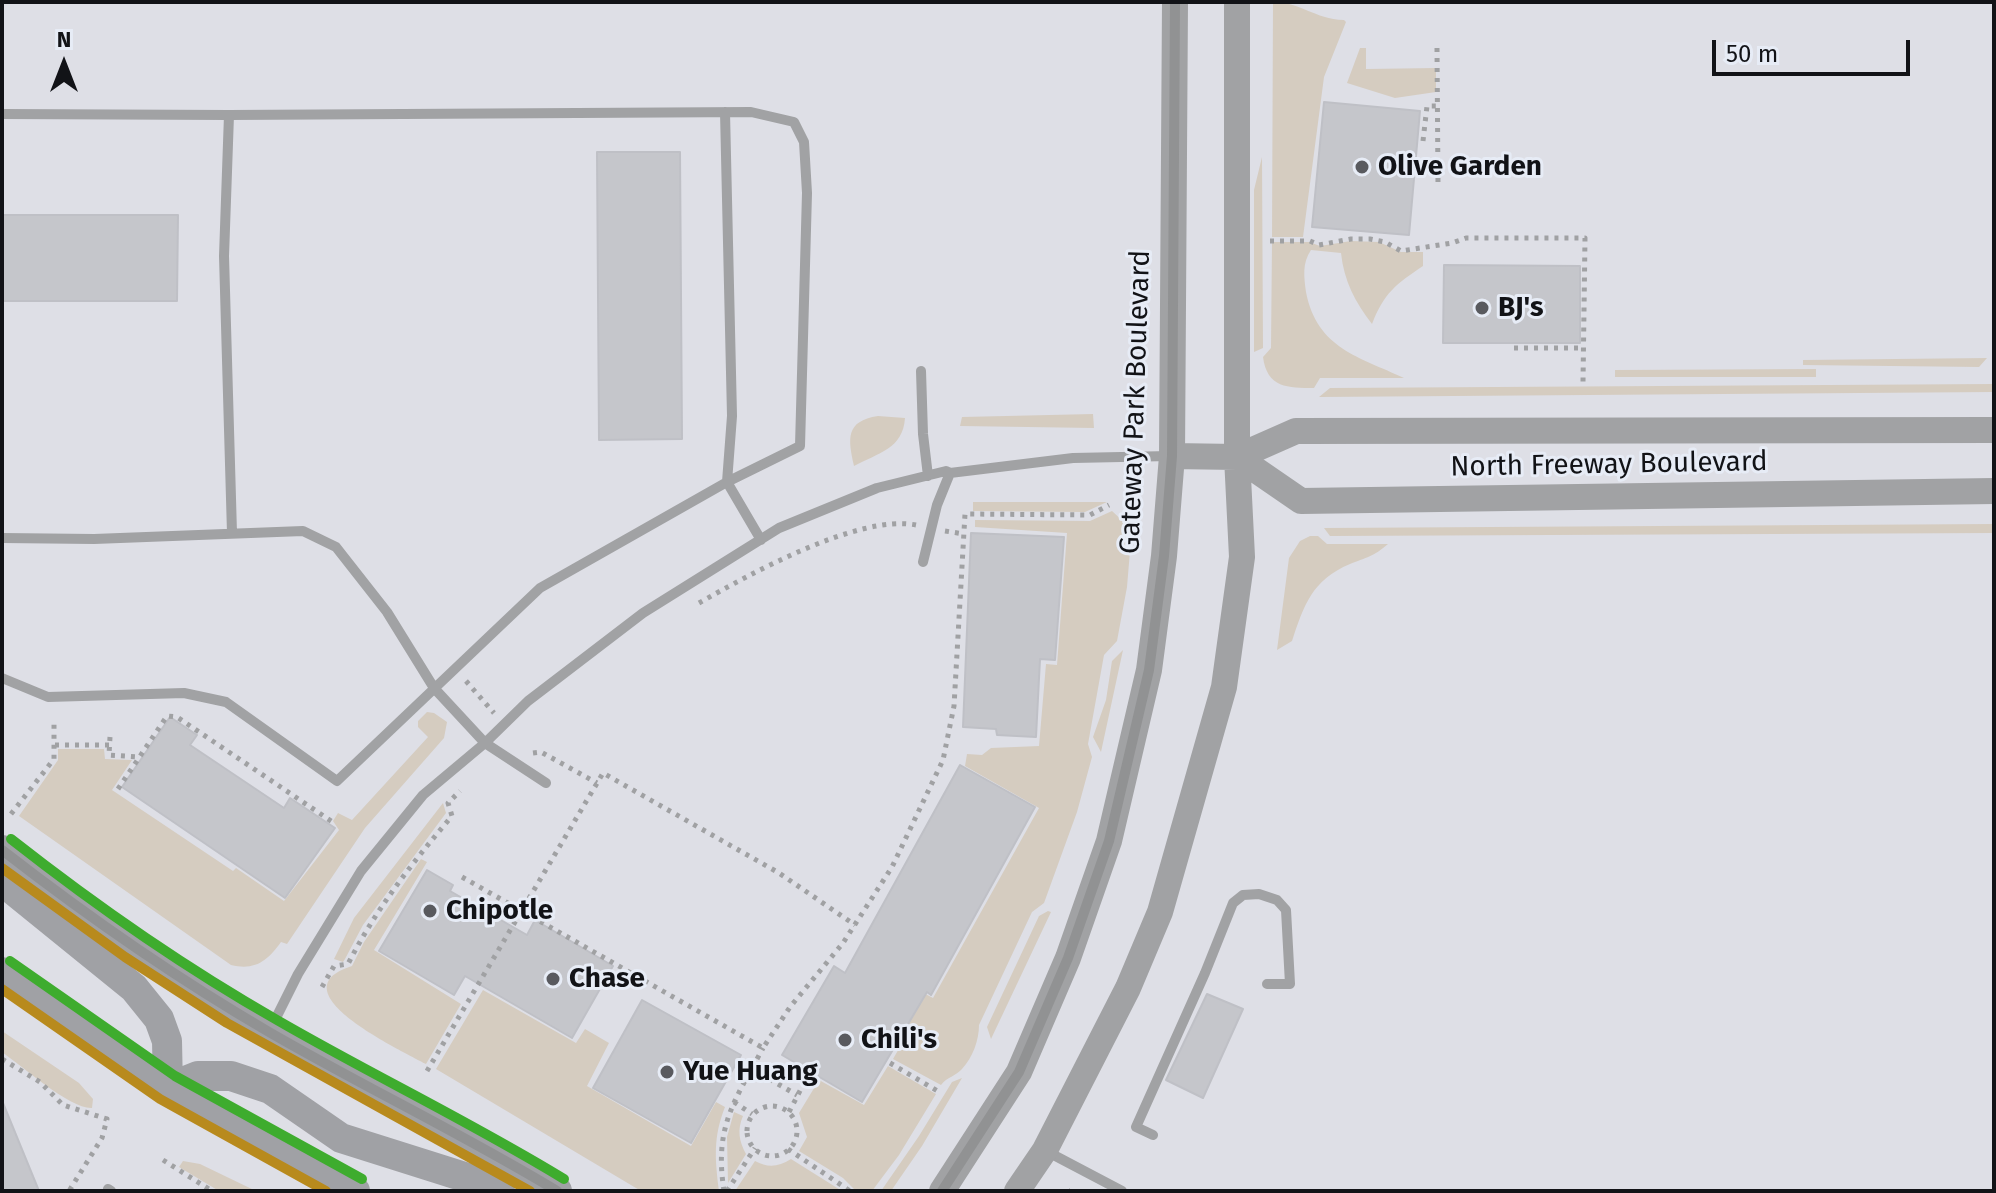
<!DOCTYPE html>
<html>
<head>
<meta charset="utf-8">
<style>
  body { margin:0 }
  #map { position:relative; width:1996px; height:1193px; overflow:hidden; background:#dedfe6; font-family:"Fira Sans",sans-serif }
  canvas { display:block }
  .frame { position:absolute; inset:0; border:4px solid #121317; pointer-events:none }
  .north { position:absolute; left:24px; top:24px; width:80px; height:80px; -webkit-text-stroke:6px #e7ecf6; paint-order:stroke; rotate:0deg; font-size:22px; font-weight:700; line-height:32px; text-align:center; color:#121317 }
  .north::after { content:''; display:block; margin:auto; width:28px; height:36px; background:#121317; clip-path:polygon(50% 0,100% 100%,50% 72%,0 100%) }
  .scale { position:absolute; left:1712px; top:40px; width:198px; height:36px; box-sizing:border-box; border:4px solid #121317; border-top:0; padding-left:10px; font-size:24px; line-height:28px; white-space:nowrap; color:#121317; -webkit-text-stroke:6px #e7ecf6; paint-order:stroke }
</style>
</head>
<body>
<div id="map">
<canvas width="1996" height="1193"></canvas>
<div class="frame"></div>
<div class="north">N</div>
<div class="scale">50 m</div>
</div>
<script>
const context = document.querySelector('canvas').getContext('2d');
context.lineJoin = 'round';
function fill(path, color) {
  context.fillStyle = color;
  context.fill(path, 'evenodd');
}
function strokePath(path, color, width, dash) {
  context.strokeStyle = color;
  context.lineWidth = width;
  context.lineCap = dash ? 'butt' : 'round';
  context.setLineDash(dash || []);
  context.stroke(path);
}
function write(font, color, halo, rows, align = 'center') {
  context.font = font + ' "Fira Sans",sans-serif';
  context.lineWidth = 6;
  context.setLineDash([]);
  context.textBaseline = 'middle';
  context.strokeStyle = halo;
  context.fillStyle = color;
  for (const [text, x, y, turn = 0] of rows) {
    context.save();
    context.translate(x, y);
    context.rotate((+turn || 0) * Math.PI / 180);
    context.textAlign = isNaN(turn) ? turn : align;
    if (halo) context.strokeText(text, 0, 0);
    context.fillText(text, 0, 0);
    context.restore();
  }
}
fill(new Path2D(`
  M1273,2C1301,2 1314,19 1344,20L1346,22L1324,77L1303,237H1272Z
  M1360,48H1366V69L1436,68V92L1395,98L1347,83Z
  M1262,157L1263,348L1254,352V190Z
  M1351,241L1379,242L1401,252H1423V266C1396,284 1384,293 1372,324C1355,302 1344,281 1341,253L1311,250C1302,263 1304,277 1306,292C1317,349 1360,357 1404,378H1320L1314,388C1288,388 1267,388 1263,357L1271,348L1272,242H1309L1320,246Z
  M1987,358L1979,367L1803,365V360Z
  M1816,369V377H1615V370Z
  M1994,384V392L1319,397L1330,388Z
  M1093,414L1094,428L960,426L962,417Z
  M878,416L905,418C903,449 878,453 854,466C848,439 845,421 878,416Z
  M973,502H1107L1085,512L973,511Z
  M1112,511L1127,525L1131,539L1127,587L1117,641L1104,655L1088,744L1092,757L1077,812L1044,903L1032,912L979,1025C979,1040 973,1057 962,1069C956,1076 947,1077 941,1085L893,1059L912,1026L893,1015L897,979L933,998L1039,808L965,766L967,754L982,755L991,748L1039,746L1046,664L1057,665L1067,533L975,527V520L1090,521Z
  M1994,524V533L1330,536L1324,528Z
  M1310,536H1318L1327,544H1388C1373,557 1367,557 1350,564C1312,580 1304,605 1292,641L1277,650L1289,558L1300,541Z
  M1123,650L1101,752L1093,737L1106,700L1112,661Z
  M427,712L434,713L447,722L444,738L365,828L287,944L281,942C268,960 256,971 231,965L19,816L58,760V749H104L105,759L132,760L112,790L233,871L236,868L284,901L339,830L333,821L338,813L352,820L428,737L418,727V721Z
  M443,803L446,813L363,925L345,959L343,962L334,959L354,918Z
  M421,859L427,862L374,950L461,1004L426,1064C403,1051 273,991 352,966L364,942Z
  M1048,911L1051,912L991,1039L987,1027L1039,916Z
  M483,990L576,1043L585,1029L609,1043L587,1086L691,1146L716,1102L725,1107C713,1137 715,1159 719,1191H641L436,1069Z
  M2,1031L79,1083L93,1099L92,1108C70,1109 22,1066 2,1052Z
  M888,1066L936,1094L899,1155L872,1191H856L843,1178L799,1151L807,1137L799,1113L819,1080L864,1105Z
  M962,1078L922,1146L891,1191H881L919,1136L952,1082Z
  M734,1112L743,1116C737,1130 739,1141 746,1154L728,1183L727,1137Z
  M791,1159L842,1191H735L755,1161C768,1168 778,1167 791,1159Z
  M183,1161L200,1164L256,1191H219L179,1167Z`), '#d5ccc0');
const building = new Path2D(`
  M1324,102L1420,111L1409,235L1312,227Z
  M597,152H680L682,439L599,440Z
  M2,215H178L177,301H2Z
  M1444,265L1580,266V343H1443Z
  M971,533L1064,537L1055,660L1040,659L1036,737L997,735L996,729L963,727Z
  M170,717L197,735L190,745L284,808L290,798L335,828L285,898L122,787Z
  M960,765L1035,807L931,995L927,992L862,1102L782,1055L834,966L845,973Z
  M427,870L453,885L450,891L527,935L535,920L613,966L572,1038L465,976L454,995L379,951Z
  M1207,994L1243,1009L1203,1098L1166,1080Z
  M642,1000L741,1055L691,1143L593,1088Z
  M3,1103L39,1191H2Z`);
fill(building, '#c5c6cb');
strokePath(building, '#bfc0c6', 2);
strokePath(new Path2D(`
  M1437,48L1438,185
  M1423,141L1427,106H1438
  M1270,241H1310L1319,245L1351,239H1370L1385,242L1401,251L1452,243L1466,238H1585L1583,382
  M1514,348H1584
  M945,531L964,534
  M699,603C750,574 858,514 916,525
  M466,681L494,713
  M110,737L109,755L138,757
  M55,745H110
  M533,753L541,752L597,783
  M118,789L167,716L177,717L334,823
  M11,814L54,759V720
  M462,877L763,1048L790,1007L843,943L892,867L943,760L954,706L965,514L1090,515L1109,505
  M322,987L334,966L348,964C376,909 412,863 452,816L448,803L460,791
  M2,1059L40,1082L63,1105L107,1119L102,1138L69,1191
  M890,1063L941,1093
  M752,1069L797,1095
  M427,1071L603,773L779,873L855,925
  M734,1102L752,1114
  M747 1131a25 25 0 1 1 50 0a25 25 0 1 1-50 0Z
  M789,1112L802,1087
  M788,1149L850,1191
  M163,1160L212,1191
  M724,1191C714,1127 734,1102 763,1048
  M727,1191L755,1148
  M1069,1191H1070`), '#a0a1a3', 5, [4, 6]);
strokePath(new Path2D(`
  M725,112L732,416L727,482L761,540
  M2,114L229,115
  M921,371L923,434L928,476
  M2,538L94,539L303,531L336,547L387,612L434,688L485,743L546,783
  M923,562L937,505L950,473
  M2,678L48,697L184,693L226,702L337,781L540,588L727,482L800,446L807,193L804,142L794,122L751,112L229,115L224,256L232,533
  M271,1028L298,974L361,871L423,795L485,743L528,701L643,613L779,528L877,488L946,471L950,473L1073,458L1170,456
  M1153,1135L1136,1127L1205,973L1233,903L1243,895L1259,894L1277,900L1286,910L1290,984H1267
  M1046,1151L1122,1191
  M108,1189L111,1191`), '#a1a2a4', 10);
strokePath(new Path2D(`
  M1172,456L1237,457L1296,431L1994,430
  M1237,457L1301,501L1994,491
  M942,1191L1019,1072L1068,958L1109,841L1149,670L1164,556L1172,456L1175,2
  M1017,1191L1045,1150L1128,988L1160,912L1224,687L1242,557L1237,457V2`), '#a1a2a4', 26);
strokePath(new Path2D(`
  M2,850C86,917 177,978 269,1032C364,1087 464,1132 557,1191
  M2,881L134,988L159,1019L167,1041L168,1088
  M2,972L168,1088L355,1191
  M168,1088L198,1076H231L270,1089L341,1138L490,1185L500,1191`), '#a0a1a5', 30);
strokePath(new Path2D(`
  M2,850C87,916 176,978 269,1032C364,1087 463,1134 557,1191
  M942,1191L1019,1072L1068,958L1109,841L1149,670L1164,556L1172,456L1175,2`), '#919293', 10);
strokePath(new Path2D(`
  M2,868L125,957L227,1023L530,1191
  M2,989L160,1099L326,1191`), '#b88a1d', 10);
strokePath(new Path2D(`
  M11,839C95,905 184,967 277,1020C372,1075 471,1122 564,1179
  M10,961L175,1076L362,1179`), '#3eac2e', 10);
for (const [x, y, r, color] of [
  [1362,167,8,"#595a5f"],
  [1482,308,8,"#595a5f"],
  [430,911,8,"#595a5f"],
  [553,979,8,"#595a5f"],
  [845,1040,8,"#595a5f"],
  [667,1072,8,"#595a5f"]
]) {
  const dot = new Path2D();
  dot.arc(x, y, r, 0, 2 * Math.PI);
  context.fillStyle = color;
  context.fill(dot);
  strokePath(dot, '#e7ecf6', 3);
}
write('bold 28px', '#121317', '#e7ecf6', [
  ["Olive Garden",1378,167],
  ["BJ's",1498,308],
  ["Chipotle",446,911],
  ["Chase",569,979],
  ["Chili's",861,1040],
  ["Yue Huang",683,1072]
], 'left');
write('28px', '#121317', '#e7ecf6', [
  ["Gateway Park Boulevard",1136,402,-88],
  ["North Freeway Boulevard",1609,465,-1]
]);
</script>
</body>
</html>
